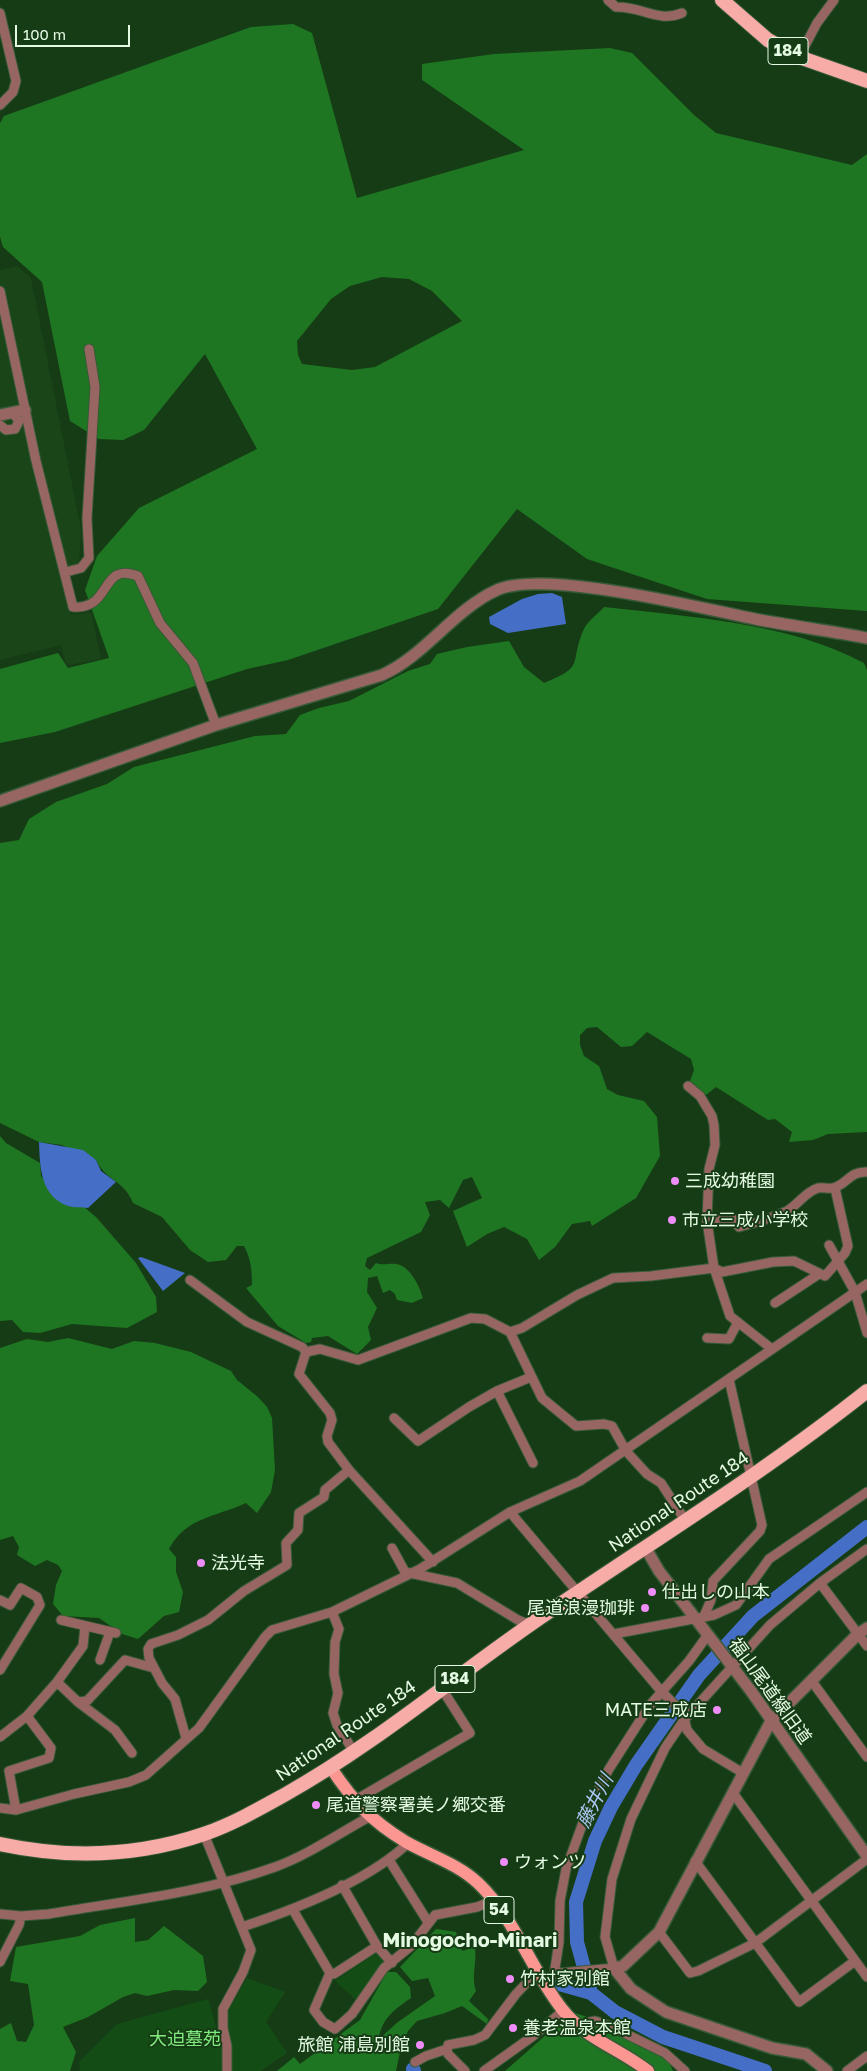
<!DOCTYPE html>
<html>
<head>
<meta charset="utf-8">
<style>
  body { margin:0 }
  #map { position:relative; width:867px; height:2071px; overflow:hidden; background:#163c16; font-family:"Golos Text",sans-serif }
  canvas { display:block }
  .scale { position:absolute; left:15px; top:25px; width:115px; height:22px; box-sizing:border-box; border:2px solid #e4fae2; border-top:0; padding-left:6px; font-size:15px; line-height:18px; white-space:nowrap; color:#e4fae2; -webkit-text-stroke:4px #163c16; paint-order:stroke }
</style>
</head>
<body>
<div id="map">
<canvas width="867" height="2071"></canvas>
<div class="scale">100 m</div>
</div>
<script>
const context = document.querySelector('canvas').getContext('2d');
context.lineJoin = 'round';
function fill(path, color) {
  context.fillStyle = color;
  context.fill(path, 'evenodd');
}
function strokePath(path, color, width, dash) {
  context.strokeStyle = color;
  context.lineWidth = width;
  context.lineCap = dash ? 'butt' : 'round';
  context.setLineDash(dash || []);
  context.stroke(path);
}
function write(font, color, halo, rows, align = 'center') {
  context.font = font + ' "Golos Text","Noto Sans JP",sans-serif';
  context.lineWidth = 4;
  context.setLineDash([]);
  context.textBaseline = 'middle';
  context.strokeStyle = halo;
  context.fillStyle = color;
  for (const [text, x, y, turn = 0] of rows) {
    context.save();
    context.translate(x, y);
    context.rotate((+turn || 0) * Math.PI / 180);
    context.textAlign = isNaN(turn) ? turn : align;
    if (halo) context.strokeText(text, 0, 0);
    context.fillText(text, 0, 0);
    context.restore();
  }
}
fill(new Path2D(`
  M17,266L31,278L81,529L79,565L63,575L71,615L91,612L101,659L69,665L65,662L61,645L0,660V270Z`), '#194519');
fill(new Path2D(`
  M378,1952L387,1963L358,2002L335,1981Z
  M247,1978L285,1992L266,2022L287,2053L261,2071H226L229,2043L226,2015Z
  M208,1999L225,2058L221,2071H80L79,2062L117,2024Z`), '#134d15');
fill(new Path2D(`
  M293,24L312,33L357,198L524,150L422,80V64L494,54L610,48L632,53L694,115L716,133L852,165L867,154V611L707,599L587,559L517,509L438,609L288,660L247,669L55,732L0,743V669L58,653L68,668L109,658L85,590L97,556L139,508L257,449L205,354L144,430L123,440L99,439L70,421L42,282L3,247L0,237V123L4,116L251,27ZM382,277L409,279L432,291L462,321L375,367L352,370L302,364L298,355L297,341L331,299L350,286Z
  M604,607C690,617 787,622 864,663L867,670V1132L828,1134L813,1140L789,1142L792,1132L775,1119L768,1120L716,1087L706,1095L690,1081L694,1070L691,1059L647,1032L632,1046L621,1047L597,1027L587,1028L580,1035V1045L584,1056L599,1066L607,1089L618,1095L644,1101L657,1117L660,1156L636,1198L592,1226L590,1221L572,1224L555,1247L539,1260L527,1239L504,1227L487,1234L467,1247L453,1211L482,1198L472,1177L463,1180L449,1208L440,1200L425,1202L430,1215L421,1232L367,1258L365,1266L370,1270L376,1263C384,1266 388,1263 396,1264C410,1266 419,1285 423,1298L412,1303L397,1300L395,1294L390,1290L383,1293L377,1276L368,1278L367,1292L377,1308L368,1327L371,1340L357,1354L328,1336L312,1338L311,1342L306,1343L278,1326L246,1288L252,1285C252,1271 251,1259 244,1246H237L226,1260L208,1262L190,1250L162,1217L133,1203C124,1180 106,1181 96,1160L62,1145L39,1142L0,1123V843L19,840L29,819L56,802L107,784L134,767L255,736L286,734L300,715L319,708L349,701L408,671L430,664L437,654L467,647L509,641L524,667L544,683C586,666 569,665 583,631C586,622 598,614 604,607Z
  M0,1136L6,1143L40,1163L41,1176L68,1206L84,1207L96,1217L136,1263L156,1297L157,1312L127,1328L72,1324L40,1333L23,1332L12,1320L0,1321Z
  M68,1338L112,1349L134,1341L155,1343L191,1352L231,1371L237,1380L258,1397L267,1407L272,1418L275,1470L271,1492L257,1513L246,1503C216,1517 186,1517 169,1549L176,1557V1572L183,1592L179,1612L164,1616L138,1639L122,1634L99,1618L63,1616L53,1604L56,1585L62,1571L58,1565L47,1560L35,1566L17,1555L19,1547L13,1536L0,1540V1348L27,1339L48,1342Z
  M135,1918V1942L148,1940L164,1926L203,1956L207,1982L198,1991L174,1990L147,1996L135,1993L123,1997L88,2017L63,2027L76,2052L70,2071H0V2029L11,2023L17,2041L26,2042L34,2025L28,1984L10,1981L16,1947L80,1936L100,1925Z
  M436,1929L456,1932L462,1951L475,1947C477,1963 471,1977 476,1991L469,2001L488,2019L487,2024L462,2006L445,2013L417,2021L408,2031L401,2047L396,2071H277L294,2057L300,2064L360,2020L387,1972H396L410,1987L411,1998C395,2009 381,2019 379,2039L398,2022L435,1996L428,1978L412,1981L400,1967Z
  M572,2012L590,2018L665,2052L673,2071H505Z`), '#1f7622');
fill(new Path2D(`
  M552,593L562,597L566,624L508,633L490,624L489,617L522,599L538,594Z
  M39,1142L83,1150L96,1160L101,1171L116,1182L88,1208C82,1207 74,1208 68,1206C40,1196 40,1166 39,1142Z
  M141,1257L185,1273L163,1291L138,1258Z`), '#456ec6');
strokePath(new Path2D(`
  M559,1984L591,1993
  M413,2069L414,2071
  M765,2071L663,2037L615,2012L591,1993L577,1942L576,1902L595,1841L611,1807L636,1765L699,1675L753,1616L867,1527`), '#456ec6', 14);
const minor = new Path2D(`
  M608,0L616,7C641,6 658,23 682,13
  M0,13L16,81L13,92L0,105
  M799,57L817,23L834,0
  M0,291L36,461L73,607C113,610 99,561 138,576L160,623L193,663L216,725
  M0,425L6,430L15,429L19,421L13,413
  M66,572L81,568L89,558L87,518L95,387L89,349
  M688,1086L700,1096L712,1116L714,1125L715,1145L709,1169L707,1221L714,1268L730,1316L772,1349
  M707,1221L732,1218L739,1227C755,1223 772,1218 787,1211C798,1205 805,1192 818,1188C823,1187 828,1189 833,1188C847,1185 849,1171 867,1172
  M829,1245L855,1292L867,1333
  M190,1280L247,1322L302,1347L306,1352L299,1374L330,1413L332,1420L327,1436L328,1442L349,1470L433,1562
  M775,1303L819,1274
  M510,1332L542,1398L576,1426L604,1424L612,1426L626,1451L647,1474L661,1483L685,1520
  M707,1338L729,1339L738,1322
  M306,1352L320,1349L358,1360L471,1318L485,1319L510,1332L522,1328L577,1295L613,1278L651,1276L714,1268L722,1272L773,1262L794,1261L825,1276L845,1253L848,1246L835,1188
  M497,1391L533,1463
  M394,1418L418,1441L469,1407L497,1391L531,1377
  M510,1512L661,1691L683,1713L687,1730L703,1749L743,1773
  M392,1548L405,1572L457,1583L518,1620L530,1625
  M820,1583L867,1646
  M0,1600L10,1605L21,1588L37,1597L40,1605L0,1670
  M332,1612L339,1629L335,1642L334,1674L338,1693L333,1713L337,1725L354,1752
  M704,1616L711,1600L713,1581L760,1531L762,1525L729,1379
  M61,1620L116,1633
  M614,1634L714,1615L736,1605L769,1559L867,1492
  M100,1660L110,1632
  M811,1680L867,1757
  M57,1682L78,1702L87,1701L125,1660L154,1668
  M78,1702L115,1730L132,1753
  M0,1737L27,1716L57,1682L83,1646L85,1626
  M186,1738L175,1699L162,1683L149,1658L148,1649L151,1644L178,1635L208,1620L244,1591L287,1565L286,1543L298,1530L299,1513L324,1497L325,1490L349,1470
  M733,1793L867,1977
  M354,1801L470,1733L442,1689
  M0,1808L16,1810L74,1794L129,1782L146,1775L199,1728L265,1637L272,1630L332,1612L420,1569L510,1512L580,1481L867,1284
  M16,1810L9,1771L49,1758L51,1748L27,1716
  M204,1834L251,1950L243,1972L223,2009V2028L227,2046V2071
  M389,1860L428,1922
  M695,1861L799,2002L855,1961
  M342,1885L377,1946L392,1963
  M293,1910L330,1973L334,1974L377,1946
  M0,1914L21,1916L49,1914C124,1901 203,1893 275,1867C308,1855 338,1834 369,1817
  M242,1927C293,1910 370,1880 408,1843
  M659,1932L690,1973L698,1971L755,1943L867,1859
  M0,1962L19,1925L21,1916
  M330,1973L314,2010L323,2022L335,2029L352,2014L384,1968L411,1946L435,1915L477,1907L492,1901
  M554,1975L559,1942L560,1901L566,1869L588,1809L609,1769L650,1705L689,1661L707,1636
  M545,1983L554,1975L560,1973L614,1968L605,1937L612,1879L631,1819L665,1748L684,1720L770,1625L820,1583L867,1549
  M582,2029L590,2022L595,2021L610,2026L665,2053L685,2071
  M447,2049L448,2054L465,2071
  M415,2062L426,2056L447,2049L448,2045L474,2040L485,2035L516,1994L538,1971
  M484,2071L533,2036L563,2011
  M847,2071L867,2056`);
const tertiary = new Path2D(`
  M0,415L25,410
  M0,801L216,725L382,675C426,655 453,610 497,590C544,569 700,608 755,619C792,626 830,631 867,638
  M645,1547L659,1571L751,1691L867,1856
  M827,2071L806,2054L772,2048L666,2012L631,1989L614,1968L623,1966L659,1932L771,1721L858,1634L867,1628`);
const primary = new Path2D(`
  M331,1768C354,1802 370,1820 406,1842C429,1855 458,1864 478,1883C515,1918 531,1970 562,2009C584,2038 620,2049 648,2071`);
const trunk = new Path2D(`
  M722,0L768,40L799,57L867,81
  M0,1844C70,1859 136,1857 204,1834C233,1824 259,1809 286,1794C373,1745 449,1681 531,1624C643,1547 760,1476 867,1391`);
strokePath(minor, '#375a37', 11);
strokePath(tertiary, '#375a37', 14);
strokePath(primary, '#375a37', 15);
strokePath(trunk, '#375a37', 16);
strokePath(minor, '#976662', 9);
strokePath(tertiary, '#976662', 11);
strokePath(primary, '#fb9691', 12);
strokePath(trunk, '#f8aca8', 14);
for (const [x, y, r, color] of [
  [675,1181,5,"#ee8cf8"],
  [672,1220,5,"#ee8cf8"],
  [201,1563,5,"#ee8cf8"],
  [652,1592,5,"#ee8cf8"],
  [645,1608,5,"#ee8cf8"],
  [717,1710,5,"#ee8cf8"],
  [316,1805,5,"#ee8cf8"],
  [504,1862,5,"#ee8cf8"],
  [510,1979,5,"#ee8cf8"],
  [513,2028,5,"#ee8cf8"],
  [420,2045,5,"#ee8cf8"]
]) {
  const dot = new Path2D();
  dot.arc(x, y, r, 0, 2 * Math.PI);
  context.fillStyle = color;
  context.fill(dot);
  strokePath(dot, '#163c16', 2);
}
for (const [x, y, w] of [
  [788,51,40],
  [455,1679,40],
  [499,1910,30]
]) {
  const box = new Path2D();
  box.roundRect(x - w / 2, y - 13.5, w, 27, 4);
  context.fillStyle = '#163c16';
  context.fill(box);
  strokePath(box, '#e4fae2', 1);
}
write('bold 16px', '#e4fae2', null, [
  ["184",788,51],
  ["184",455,1679],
  ["54",499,1910]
]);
write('18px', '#e4fae2', '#163c16', [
  ["三成幼稚園",685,1181],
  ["市立三成小学校",682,1220],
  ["法光寺",211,1563],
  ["仕出しの山本",662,1592],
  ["尾道浪漫珈琲",635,1608,"right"],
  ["MATE三成店",707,1710,"right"],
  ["尾道警察署美ノ郷交番",326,1805],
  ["ウォンツ",514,1862],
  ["竹村家別館",520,1979],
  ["養老温泉本館",523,2028],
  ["旅館 浦島別館",410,2045,"right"]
], 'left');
write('18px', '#e4fae2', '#163c16', [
  ["National Route 184",679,1502,-34],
  ["福山尾道線旧道",770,1691,54],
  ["National Route 184",346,1731,-34]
]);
write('18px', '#81ea7f', '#163c16', [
  ["大迫墓苑",185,2039]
]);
write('italic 19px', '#aec5f3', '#163c16', [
  ["藤井川",595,1801,-63]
]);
write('bold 20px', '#e4fae2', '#163c16', [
  ["Minogocho-Minari",470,1941]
]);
</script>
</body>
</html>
